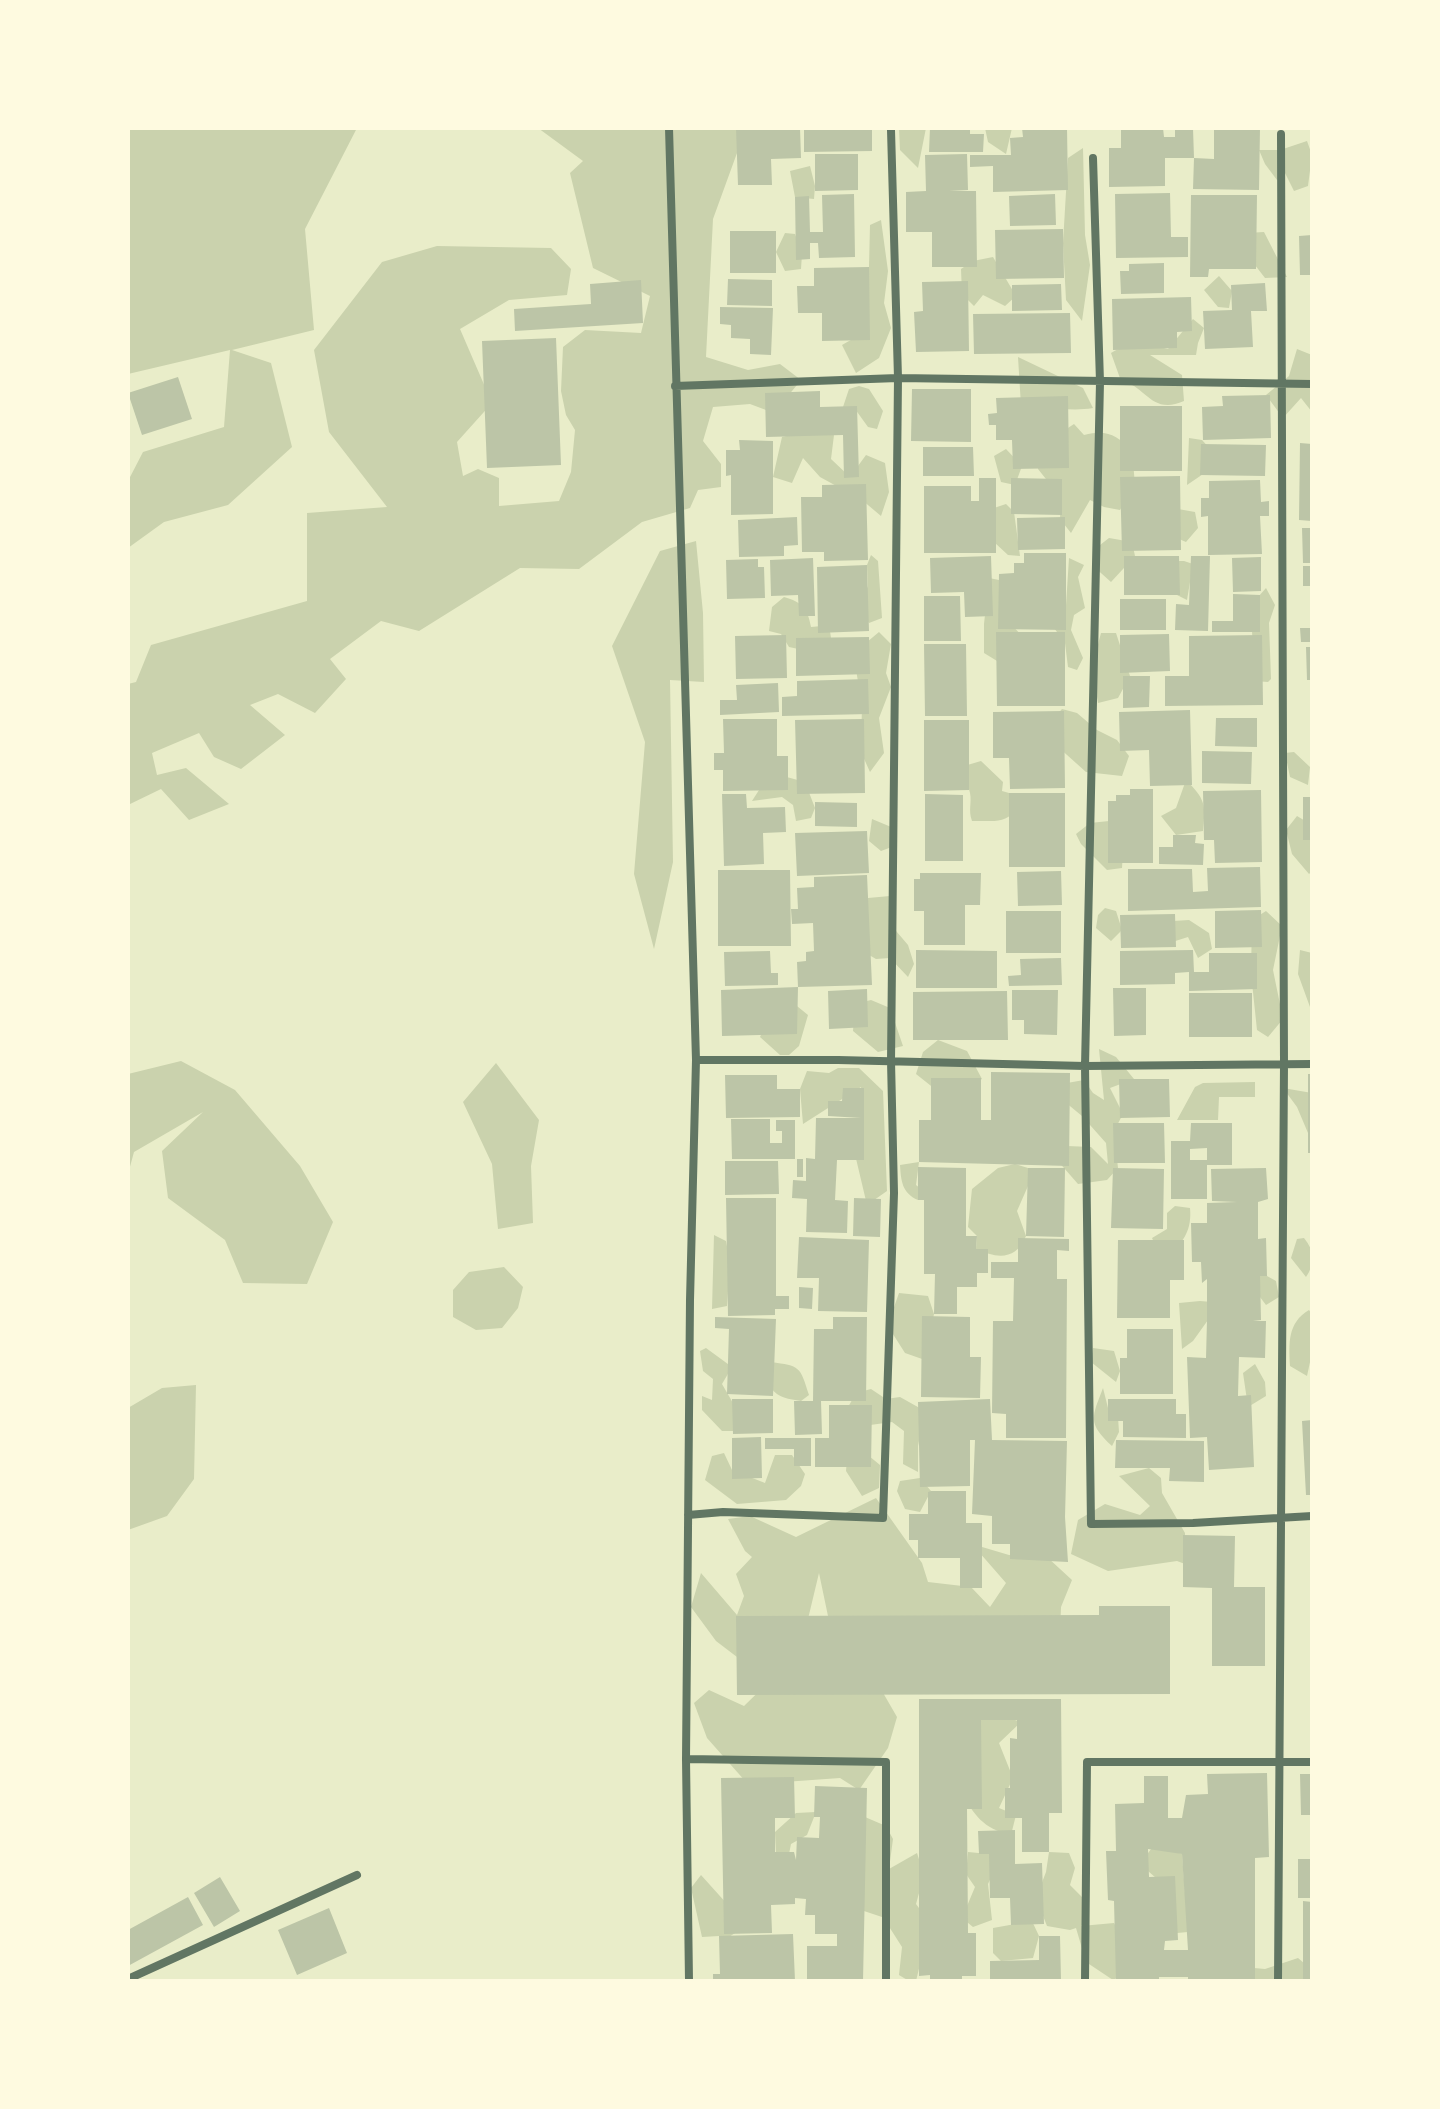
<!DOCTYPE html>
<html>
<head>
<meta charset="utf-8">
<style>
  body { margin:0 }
  #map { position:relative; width:1440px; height:2109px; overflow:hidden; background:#e9edc9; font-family:"DejaVu Sans",sans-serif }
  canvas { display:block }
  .frame { position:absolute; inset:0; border:130px solid #fefae0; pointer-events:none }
</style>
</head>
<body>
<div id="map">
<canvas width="1440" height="2109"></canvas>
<div class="frame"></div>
</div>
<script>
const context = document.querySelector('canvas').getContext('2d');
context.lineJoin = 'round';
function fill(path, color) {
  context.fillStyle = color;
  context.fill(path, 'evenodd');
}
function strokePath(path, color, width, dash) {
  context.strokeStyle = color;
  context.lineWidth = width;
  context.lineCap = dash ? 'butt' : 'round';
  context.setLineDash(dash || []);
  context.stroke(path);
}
fill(new Path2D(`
  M128,128H357L305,229L314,330L232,350L271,363L292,447L228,505L164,522L128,548V481L143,452L224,427L230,350L128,374Z
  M538,128H757L741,142L713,219L706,357L748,370L780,364L801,380L774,413L750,404L713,407L703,441L721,464V487L698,490L690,508L642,522L579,569L520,568L419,631L381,621L330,659L346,679L315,713L278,694L250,705L285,735L241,769L214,757L199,733L152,753L157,775L186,768L229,804L189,820L161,789L128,805V684L136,682L151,645L307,601V513L387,507L329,432L314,350L382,262L437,246L551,248L571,269L567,295L509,300L460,329L492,403L457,442L463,476L478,469L499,478V506L559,501L571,472L575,430L566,415L561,391L563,347L585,330L641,333L650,296L593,268L570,173L583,161Z
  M899,128H926L918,168L900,150Z
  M985,128H1012L1006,154L988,142Z
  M1307,141L1312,155L1308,186L1294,191L1285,173L1277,180L1265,164L1259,150H1280Z
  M1083,148L1085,235L1090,265L1082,321L1066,300L1063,243L1068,158Z
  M810,166L815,186L814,199L795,197L790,171Z
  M881,220L888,271L884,303L891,328L879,358L856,373L842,345L863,333L854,277L869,267L870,225Z
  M1264,232L1287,277L1265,278L1248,256L1246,233Z
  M785,233L795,234L802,254L801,269L785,271L776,252Z
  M993,257L1016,296L1005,306L983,295L974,306L962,294L961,269L973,261Z
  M1219,276L1232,291L1229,308L1218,307L1204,290Z
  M1193,319L1204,328L1198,343L1196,355H1150L1182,375L1184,401C1151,416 1146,385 1121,381L1111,353C1132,340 1146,344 1168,349Z
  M1297,349L1312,355V412L1301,398L1283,418L1266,395L1289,376Z
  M1018,357L1083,388L1093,408C1069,412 1046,406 1021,406Z
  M859,386L869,389L883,411L877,429L868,427L855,409L843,407L849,389Z
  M1074,424L1084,435C1107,429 1116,435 1132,450L1135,485L1120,510L1104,507L1090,500L1071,533L1060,519L1061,498L1038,469L1039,447Z
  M809,431L834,435L831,459L850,477L866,455L885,463L889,492L881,516L862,500L820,477L803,458L792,483L773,477L782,437Z
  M1189,438L1202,440L1213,452L1209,470L1187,485Z
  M1006,449L1022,466L1015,485L1001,482L994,456Z
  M1006,504L1014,512L1020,556L1008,555L981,530L982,512Z
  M1178,509L1195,512L1198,528L1186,542L1170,535Z
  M1109,538L1132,542L1135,556L1111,582L1092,565L1100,545Z
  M696,541L703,613L704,682L670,680L673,862L654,949L634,874L645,742L612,646L660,551Z
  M871,555L878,561L882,618L869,623L859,609L868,586L867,565Z
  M1069,558L1084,565L1078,577L1085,608L1074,615L1071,630L1083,658L1077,670L1068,667L1065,643L1049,621L1066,605Z
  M1168,561H1184L1193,564L1187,600L1177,595Z
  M989,578L999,580L1013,602L1007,620L1024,638L1002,664L984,653V624Z
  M1266,588L1275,605L1269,623L1271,679L1268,682L1254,681L1251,605Z
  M784,597C802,602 808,609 811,627L822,626L830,631L832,645L803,650L789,647L781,634L769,631L772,607Z
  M879,632L891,644L886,673L891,687L879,718L884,753L870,772L861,752L862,704L856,670L861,647Z
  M1101,633H1116L1130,676L1118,698L1098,703L1092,667Z
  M1062,709L1077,713L1097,730L1117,740L1129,756L1122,776L1086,772L1057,746L1047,726Z
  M1294,752L1310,767L1308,785L1290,777L1285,753Z
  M981,761L1003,782L1002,791L1009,793L1017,806C1007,826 992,820 972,821C968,810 972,803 970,793C968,783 964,777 964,766Z
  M783,776L805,782L815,808L811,818L796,821L793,805L782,797L752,801L759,790Z
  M1186,780C1205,799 1206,804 1203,831L1176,835L1161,816L1176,808Z
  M1297,816L1312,825V871L1309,874L1292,854L1286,830Z
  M872,819L896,829L897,845L881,851L869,841Z
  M1109,821L1123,850L1122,868L1107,870L1081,844L1076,834L1090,823Z
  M890,896L891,925L908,945L914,964L908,977L890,958L876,959L864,952L868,898Z
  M1105,908L1116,911L1122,930L1111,941L1096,928L1098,915Z
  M1266,911L1282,926L1273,970L1283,1019L1268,1037L1257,1030L1251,973L1252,920Z
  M1189,920L1209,933L1212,949L1198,958L1188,937L1169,943L1173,921Z
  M1300,950L1312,953V1007H1310L1298,974Z
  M871,1000L890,1008L903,1046L878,1052L853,1031L855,1004Z
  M792,1002L808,1015L799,1046L789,1055H780L760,1037L771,1013Z
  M938,1040L967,1051L982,1079L945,1097L916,1074L923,1052Z
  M1099,1049L1116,1057L1134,1079L1110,1088L1123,1114L1114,1131L1118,1168L1107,1180L1078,1184L1057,1160L1067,1146L1091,1147L1108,1164L1106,1143L1082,1116L1059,1097L1067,1083L1084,1080L1093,1093L1104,1100Z
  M181,1061L235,1090L300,1166L333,1222L307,1284L243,1283L225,1240L168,1198L162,1151L203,1112L134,1152L128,1174V1074Z
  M496,1063L539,1120L531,1166L533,1223L498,1229L492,1164L463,1102Z
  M838,1068H859L883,1091L887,1191L867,1205L853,1146L864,1118L861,1087L803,1124L800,1089L807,1071L829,1073Z
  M1255,1082V1097H1219L1218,1120H1177L1195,1087L1203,1083Z
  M1283,1088L1312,1093V1131L1308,1133L1297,1107Z
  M919,1162L916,1185L926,1193L918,1200C902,1193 901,1181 900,1165Z
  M1015,1164L1028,1168V1186L1017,1211L1026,1236C1016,1260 998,1259 976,1249L977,1236L968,1227L972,1189L998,1168Z
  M1175,1206L1190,1208C1192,1230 1184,1240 1170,1256L1159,1253L1152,1238L1167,1229V1213Z
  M714,1235L726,1241L730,1263L727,1306L712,1309Z
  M1304,1238C1315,1251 1315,1264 1306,1277L1291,1258L1297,1239Z
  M504,1267L523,1287L518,1308L502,1328L476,1330L453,1317V1290L469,1272Z
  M1255,1275L1267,1276L1276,1281L1279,1297L1266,1305L1257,1293Z
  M899,1293L928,1296L934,1314L925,1360L905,1353L891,1331L893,1310Z
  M1200,1301L1212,1302L1213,1313L1193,1341L1182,1349L1179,1303Z
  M1309,1310L1312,1314V1353L1307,1376L1290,1366C1289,1344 1287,1323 1309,1310Z
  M706,1348L732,1367L722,1384L737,1410L733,1431H722L702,1410V1396L712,1400L713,1379L703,1371L700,1351Z
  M1093,1348L1114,1351L1120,1371L1116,1382L1091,1362Z
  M771,1362C800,1366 800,1366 809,1395L801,1401C789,1399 778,1398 771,1388Z
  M1255,1364L1265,1382L1266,1396L1248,1407L1243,1373Z
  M196,1385L194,1479L167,1516L128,1530V1408L162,1388Z
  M1103,1388L1108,1408L1118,1417L1119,1432L1112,1446C1087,1423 1092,1417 1103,1388Z
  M871,1389L886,1399L900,1397L925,1411L918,1446V1472L903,1464L904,1431L892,1422L863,1426L847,1409L856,1393Z
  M863,1451L880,1465L879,1488L862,1496L846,1471L847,1459Z
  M724,1453L732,1470L765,1483L775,1455H792L805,1474L801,1486L786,1500L737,1504L705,1480L712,1456Z
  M1149,1468L1161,1478L1162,1493L1185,1533V1564L1177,1561L1108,1571L1071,1554L1078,1520L1105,1504L1140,1515L1150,1506L1119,1476Z
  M920,1478L931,1491L920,1512L905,1509L897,1491L900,1481Z
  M876,1498L922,1563L928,1582L971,1587L990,1607L1006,1583L972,1544L1009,1555L1047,1557L1072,1580L1061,1607L1060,1633L828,1616L819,1573L802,1644L737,1657L716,1641L691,1607L701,1573L737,1615L744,1596L736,1574L752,1557L745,1551L728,1519L750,1516L796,1537Z
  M786,1665L882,1691L897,1717L888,1748L859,1790L840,1778L770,1783L746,1782L707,1738L694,1703L709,1690L744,1706Z
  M988,1711L1021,1722L999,1743L1013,1778L999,1808L1016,1815L1011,1835C982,1828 976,1816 960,1792L968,1729Z
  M816,1812L807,1835L791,1844L788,1859L776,1854L775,1832L796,1813Z
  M858,1814L886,1826L893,1839L889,1869L917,1853L924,1875L916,1904L930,1923L916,1981H909L899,1975L902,1947L888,1925V1919L864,1911Z
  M1154,1845L1182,1854L1188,1932L1177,1933L1172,1892L1140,1864Z
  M968,1852L989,1854L994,1871L988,1884L992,1920L973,1927L962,1918L975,1887L966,1874Z
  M1049,1852L1069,1853L1075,1868L1070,1885L1084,1899L1086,1923L1081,1926L1114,1923L1130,1951V1972L1113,1980L1086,1962L1076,1928L1070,1930L1047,1926L1036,1898L1046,1872Z
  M701,1875L737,1915L738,1931L726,1939L719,1936L702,1937L691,1888Z
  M1032,1921L1039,1936L1033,1958L1001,1961L993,1953V1928Z
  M1298,1958L1311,1969L1312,1981H1254V1968L1265,1969Z`), '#cad2ad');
fill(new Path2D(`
  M736,128H800L801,158L771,159L772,185H738Z
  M804,128H872V151L804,152Z
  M930,128H970V134H984L983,152H929Z
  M1022,128H1067L1068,190L993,192V166L970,167V155H1011L1010,138L1023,137Z
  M1121,128H1163L1164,137H1175V128H1193L1194,158H1165V186L1109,187V148H1121Z
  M1214,128H1260L1259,190L1193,189L1194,158L1214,159Z
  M815,154H858V190L815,191Z
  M967,154L968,190L949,191H976L977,267H932V232H906V192L926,191L925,155Z
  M1170,193L1171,237H1188V257L1116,258L1115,194Z
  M854,194L855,257L819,258L818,243H810V259L796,260L795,197L809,196L810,232H823L822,195Z
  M1055,194L1056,225L1010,226L1009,196Z
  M1191,195H1257L1256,269H1209L1208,277H1190Z
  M1063,229L1064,278L996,279L995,230Z
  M730,231H776V273H730Z
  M1312,235V275H1300L1299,236Z
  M1164,263V293L1121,294L1120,271H1129V264Z
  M869,267L870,340L822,341V313H798L797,286H814V268Z
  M728,279L772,280V306L727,305Z
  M641,280L643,323L515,331L514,309L591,304L590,284Z
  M968,281L969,351L916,352L914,312L923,311L922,282Z
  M1265,283L1267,311H1251L1253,347L1205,349L1203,311L1232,310L1231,285Z
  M1061,284L1062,310L1012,311V285Z
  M1191,297L1192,331L1177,332V348L1113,350L1112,299Z
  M720,307L773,308L771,355L750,354V339L731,338V325L720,324Z
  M1070,313L1071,353L974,354L973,314Z
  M556,338L561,465L487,468L482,341Z
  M178,377L192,419L142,435L128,393Z
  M912,389H971V442L911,441Z
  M820,391V407L857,406L859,477L844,478L843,435L766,437L765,393Z
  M1270,395L1271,438L1203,440L1202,407L1223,406L1222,396Z
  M1068,396L1069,468L1013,469L1012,440H996V425H989L988,414L997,413L996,398Z
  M1120,406H1182V471H1120Z
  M739,440L773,441V514L731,515V475L726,476V450H740Z
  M1300,443L1312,444V521L1299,520Z
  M1201,444L1266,445L1265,476L1200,475Z
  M923,447H973L974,476H923Z
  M1180,476L1181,550L1122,551L1120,477Z
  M979,478H996V553H924V486H971V501H979Z
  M1011,478L1062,479V515L1011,514Z
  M1260,480L1261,502L1269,501V516H1260L1262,554L1208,555V516L1201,517V498H1209V481Z
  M866,484L868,560L824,561V552H802L801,497H822V485Z
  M797,517L798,545L784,546V556L739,557L738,520Z
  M1065,517V549L1018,550L1017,518Z
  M1302,528H1312V563H1303Z
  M1024,553H1066V630L998,629L999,574L1014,573V563H1024Z
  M991,556L993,616L965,617L964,592L931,593L930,558Z
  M1124,556H1179L1180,595H1124Z
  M1191,556H1210L1208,631L1175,630L1176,604L1189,605Z
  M1261,557V591L1233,592L1232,558Z
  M813,558L815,616H799L798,595L771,596L770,560Z
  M758,559V567H764L765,598L727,599L726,560Z
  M867,565L869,631L818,633L817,567Z
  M1303,566H1312V586H1303Z
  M1233,594L1260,595V632H1212V621H1233Z
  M924,596H960L961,641H924Z
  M1120,599H1166V630H1120Z
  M1300,628H1312V642H1301Z
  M996,632H1065V706H997Z
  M1169,634L1170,671L1120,673V635Z
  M786,635L787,678L736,679L735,636Z
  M1262,635L1263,705L1165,706V676H1189V636Z
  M869,637L870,674L796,676V638Z
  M924,644H966L967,716H925Z
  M1306,647H1312V680H1307Z
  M1123,676H1150L1149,707L1123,708Z
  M868,679L869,714L782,716V697L797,696V681Z
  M778,683L779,712L720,715V700H737L736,685Z
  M1190,710L1192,785L1150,786L1149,750L1120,751L1119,712Z
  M1064,711L1065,788L1010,789L1009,758H993V712Z
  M1216,718H1257V747L1215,746Z
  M723,719H777V756H788V790L723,791V770H714V753H724Z
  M864,719L865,793L797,794L795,720Z
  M924,720H969V790L924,791Z
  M1202,751L1252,752L1251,784L1202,783Z
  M1130,789H1153V863H1108V801H1116V795H1130Z
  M1261,790L1262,862L1215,863L1214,840H1204L1203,791Z
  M1009,793H1065V867H1009Z
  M722,794H746L747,808L785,807L786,832L763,833L764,864L724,866Z
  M925,794L963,795V861H925Z
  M1303,797H1312V840H1303Z
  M815,802L857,803V827L815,826Z
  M867,831L869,873L797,876L795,833Z
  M1173,835H1196L1195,843L1204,844L1203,865L1159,864V847H1173Z
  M1260,867L1261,907L1128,911V869H1192L1193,892L1208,891L1207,868Z
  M718,870H790L791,946H718Z
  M1061,871L1062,905L1018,906L1017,872Z
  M920,873H981L980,905H965V945H924V911H914V879H920Z
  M867,875L872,985L798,987L797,1034L722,1036L721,990L798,987L797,962L806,961V952L814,951L813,923L792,924L791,909H798L797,888L814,887V877Z
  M1261,910L1262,947L1215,948V911Z
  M1006,911H1061V953H1006Z
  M1175,914L1176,947L1121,948L1120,915Z
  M916,950L997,951V988H916Z
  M1193,950L1194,972H1209V953H1257V989L1189,991V972L1175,973V984L1120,985V951Z
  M770,951L771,973H778V985L725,986L724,952Z
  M1061,958L1062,985L1009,986L1008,976L1021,975L1020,959Z
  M1113,988H1146V1035L1114,1036Z
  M867,989L868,1027L829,1029L828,991Z
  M1012,990H1058L1057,1035L1024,1034V1020H1012Z
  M1007,991L1008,1040H913V992Z
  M1189,993H1252V1037H1189Z
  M991,1072L1070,1073L1069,1166L919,1162V1120H931V1078H981V1120H991Z
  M1308,1074H1312V1153H1308Z
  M725,1075H777V1089H800V1117L726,1118Z
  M1119,1079H1169L1170,1117L1120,1118Z
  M843,1088H864V1160H837L835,1200L848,1201L847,1233L806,1232L807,1199L792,1198L793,1180L806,1181V1158L815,1159L816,1118H861L828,1116V1101H842Z
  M731,1119H770V1143H782V1131H776V1120H795V1159H732Z
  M1113,1123H1164L1165,1163H1114Z
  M1191,1123H1232V1165H1207V1199H1171V1141H1190ZM1207,1148V1160H1190V1149Z
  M797,1159H803V1177H797Z
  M725,1161H778L779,1194L725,1195Z
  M918,1167L966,1168V1236H977L976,1249H988V1273H977V1287H957V1314H934L935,1274H924V1200H918Z
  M1028,1168H1065L1064,1237L1026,1236Z
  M1113,1168L1164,1169L1163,1229L1111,1228Z
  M1266,1168L1268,1199L1258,1202V1239L1266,1238L1267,1276H1260L1261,1320L1253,1321H1266L1265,1358L1239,1357L1238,1396L1251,1395L1254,1467L1209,1470L1207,1437L1190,1438L1187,1357L1206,1358L1207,1320V1279L1202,1283L1201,1262H1192L1191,1223H1207V1203L1237,1202L1212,1201L1211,1169Z
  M726,1198H776V1296H789V1309H775V1315L728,1316Z
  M854,1198L881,1199L880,1237L853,1236Z
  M799,1237L869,1240L867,1312L818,1311L819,1278H797Z
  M1018,1238L1069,1239V1251L1057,1250V1279H1067L1066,1438H1006V1414L992,1413L993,1321H1013L1014,1278H991V1262H1018Z
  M1118,1240H1184V1280H1170V1318H1117Z
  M799,1287L813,1288L812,1309L799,1308Z
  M922,1316L970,1317V1357H981L980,1398L921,1397Z
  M715,1317L776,1319L773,1396L727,1394L729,1329L715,1328Z
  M833,1317H867L866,1401H821L822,1434L795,1435L794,1401H813L814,1329H833Z
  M1127,1329H1173V1394H1120V1358H1127Z
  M732,1399H773V1433L733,1434Z
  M990,1399L992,1440L1067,1441L1065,1517L1068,1562L1010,1559V1544H992V1516L972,1514L975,1440H970V1486L920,1487L918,1402Z
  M1108,1399H1176V1414H1186V1438L1123,1437V1421H1108Z
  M829,1405H872L871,1467H815V1438H829Z
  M1312,1420V1495H1306L1302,1421Z
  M761,1437L762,1478L732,1479V1438Z
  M765,1438H811V1466H794V1449H765Z
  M1116,1440L1204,1441V1482L1169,1481L1170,1468H1115Z
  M931,1491H966V1523H982V1588H960V1558H918V1540H909V1514H928V1492Z
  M1183,1535L1235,1536L1234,1587H1265V1666H1212V1588L1183,1587Z
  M1099,1606H1170V1694L737,1695L736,1616L1099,1615Z
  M919,1699H1061L1062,1813H1049V1852H1022V1818H1005V1788H1010V1738L1017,1739V1720H981L982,1809H967L968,1933H976V1976H962V1981H930V1975L919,1976Z
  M1267,1773L1269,1857L1255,1858V1981H1188V1977H1159V1981H1116L1114,1901L1108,1900L1106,1851H1116L1115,1804L1144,1803V1776H1168V1818H1182L1186,1795L1208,1794L1207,1774ZM1148,1849L1182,1854L1188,1950H1164L1165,1941L1178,1940L1175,1876L1149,1877Z
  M1300,1774H1312V1815H1301Z
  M794,1777L795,1818H775V1852H794L796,1860L797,1837L819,1838L820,1817H814L815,1786L867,1788L863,1981H807V1946H837V1934H815V1915H805L806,1899L795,1898V1904L771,1905L772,1933L724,1934L721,1778Z
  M1015,1830V1864L1042,1863L1044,1924L1011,1925L1010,1898H990L989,1854H979L978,1831Z
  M1298,1859H1312V1898H1298Z
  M220,1877L240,1911L214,1927L194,1893Z
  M188,1897L203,1925L128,1966V1930Z
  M1303,1901L1312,1902V1981H1303Z
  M329,1908L347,1953L297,1975L278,1930Z
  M793,1934L795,1981H713V1974H720L719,1936Z
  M1039,1936H1060L1061,1981H990V1961L1039,1960Z`), '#bcc5a7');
strokePath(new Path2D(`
  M669,128L696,1060L690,1300L686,1759L689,1981
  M1093,158L1100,382L1085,1066L1091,1524L1193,1523L1312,1516
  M675,386L898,378L1312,384
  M696,1060H838L1085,1066L1312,1064
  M688,1515L723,1512L883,1518L894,1193L891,1061L898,378L891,130
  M686,1759L886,1762V1981
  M128,1979L357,1875
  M1085,1981L1087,1762H1312
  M1278,1981L1284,1064L1281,134`), '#617663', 8);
</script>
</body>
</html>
